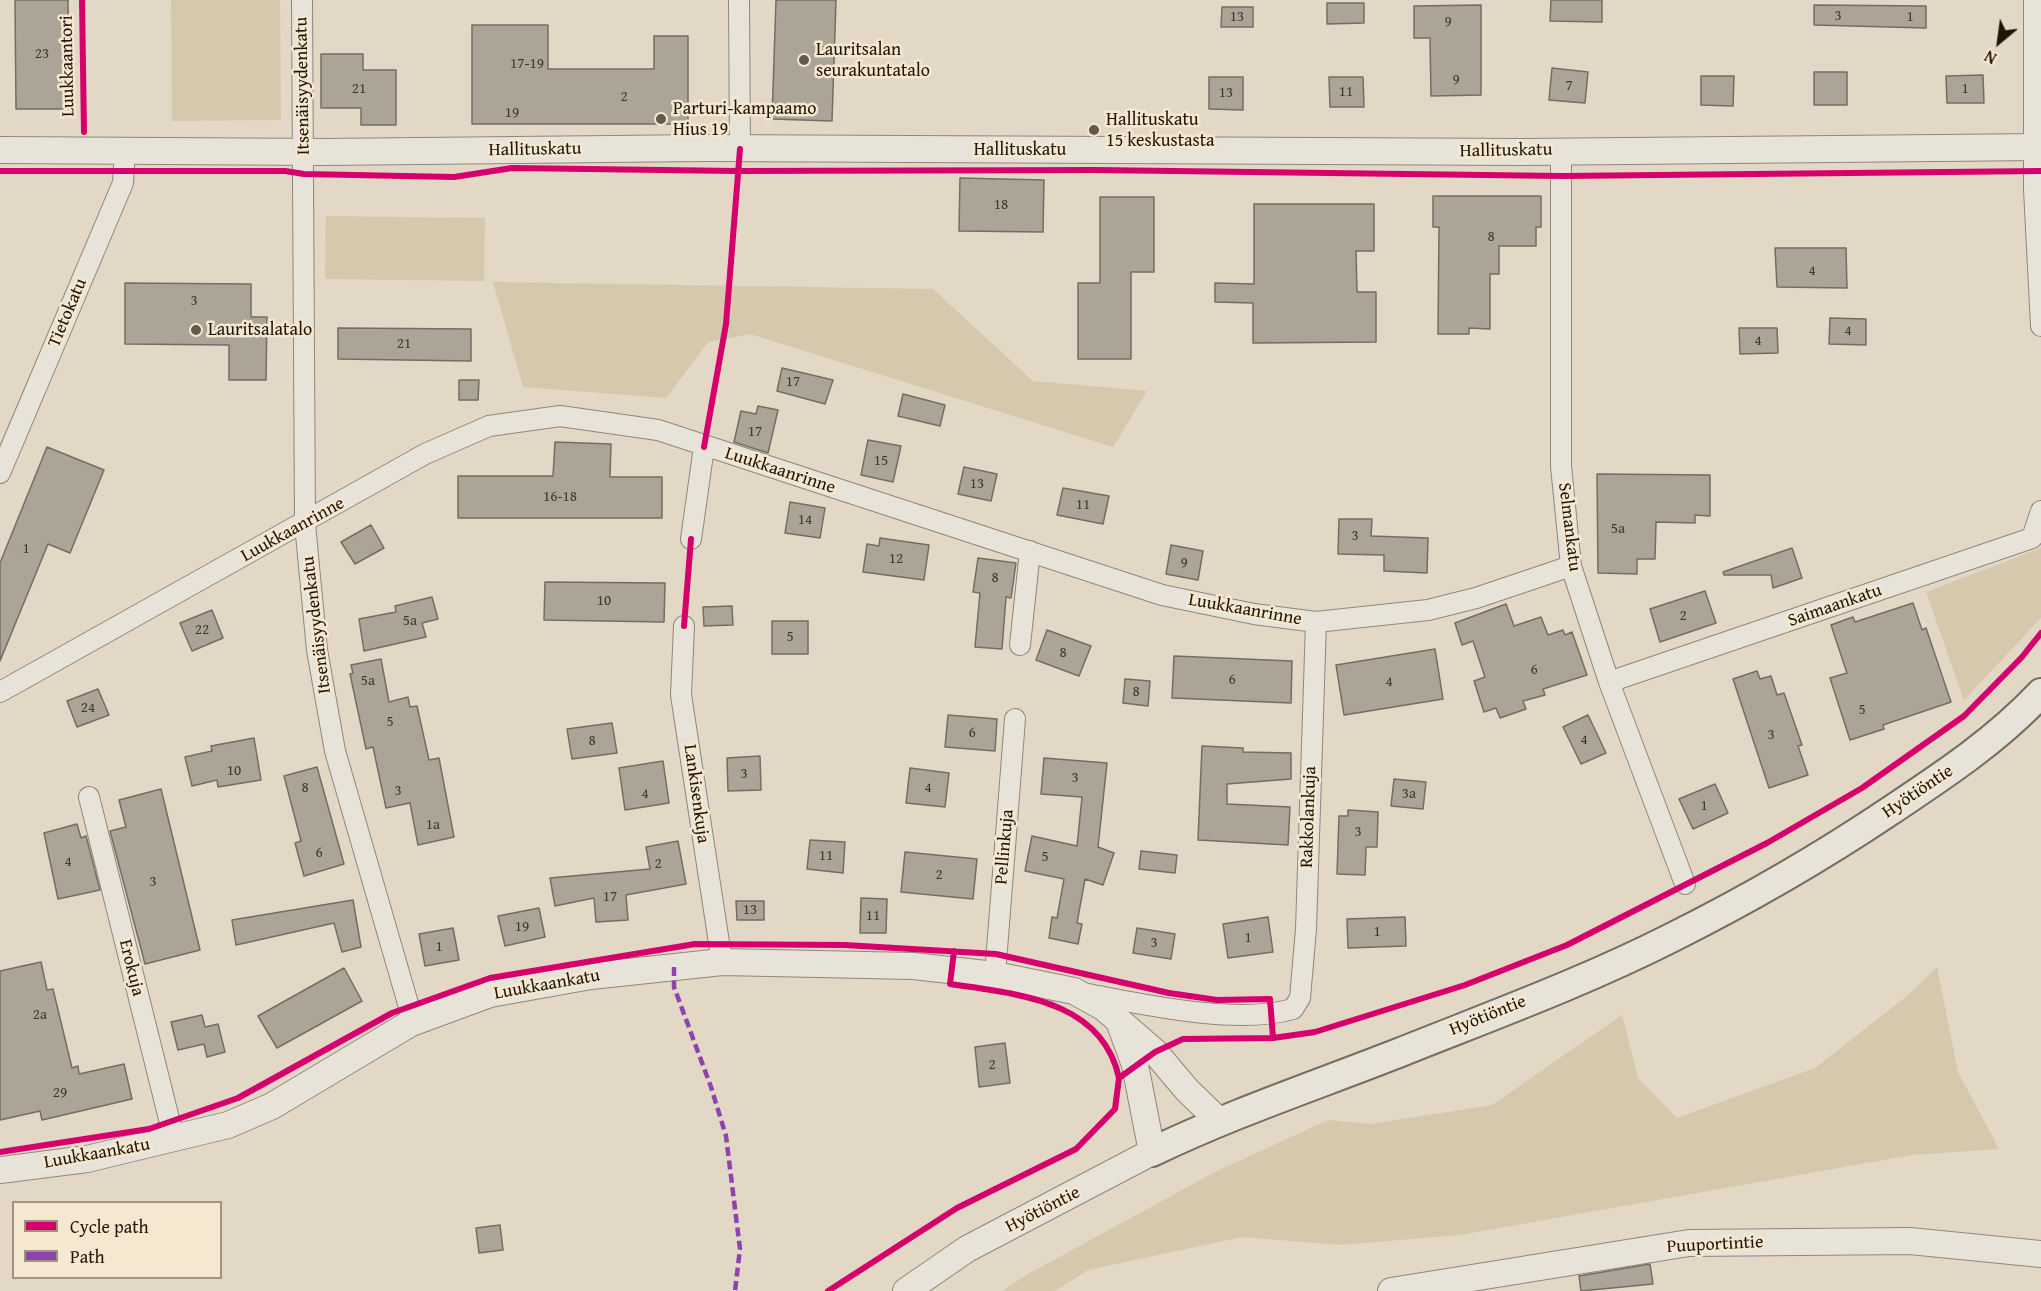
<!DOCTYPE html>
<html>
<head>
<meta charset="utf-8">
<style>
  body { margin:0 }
  #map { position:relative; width:2041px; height:1291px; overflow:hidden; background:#e2d8c5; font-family:"Gentium Book Plus",serif }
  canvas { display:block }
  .legend { position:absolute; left:12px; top:1201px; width:210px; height:78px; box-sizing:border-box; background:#f5e8d1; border:2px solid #a19381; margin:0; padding:8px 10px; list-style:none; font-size:18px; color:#221409 }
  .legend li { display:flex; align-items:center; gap:12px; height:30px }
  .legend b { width:30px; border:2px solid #a19381 }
  .north { position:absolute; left:1969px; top:12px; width:60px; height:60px; -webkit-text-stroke:4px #f5e8d1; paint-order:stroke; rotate:209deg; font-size:16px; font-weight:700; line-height:24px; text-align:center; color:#221409 }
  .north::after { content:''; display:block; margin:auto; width:21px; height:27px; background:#221409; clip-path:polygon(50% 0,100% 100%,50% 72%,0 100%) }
</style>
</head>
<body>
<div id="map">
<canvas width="2041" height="1291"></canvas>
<ul class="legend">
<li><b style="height:8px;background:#d6006c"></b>Cycle path</li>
<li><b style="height:8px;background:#8e44ad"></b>Path</li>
</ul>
<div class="north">N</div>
</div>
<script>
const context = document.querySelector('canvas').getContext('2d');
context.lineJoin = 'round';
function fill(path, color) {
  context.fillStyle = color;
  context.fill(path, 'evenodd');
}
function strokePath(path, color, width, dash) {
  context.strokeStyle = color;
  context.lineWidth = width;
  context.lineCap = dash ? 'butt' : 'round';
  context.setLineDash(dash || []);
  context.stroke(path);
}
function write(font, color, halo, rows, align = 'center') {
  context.font = font + ' "Gentium Book Plus",serif';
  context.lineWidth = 5;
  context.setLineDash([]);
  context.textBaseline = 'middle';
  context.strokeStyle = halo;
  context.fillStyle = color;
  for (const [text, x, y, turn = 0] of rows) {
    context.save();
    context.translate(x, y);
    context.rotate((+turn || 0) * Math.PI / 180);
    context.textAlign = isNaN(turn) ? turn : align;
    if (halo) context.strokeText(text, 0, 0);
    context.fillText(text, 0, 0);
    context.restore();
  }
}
fill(new Path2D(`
  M171,0H280L281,120L172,121Z
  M326,216L485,218L484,281L325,279Z
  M493,282L933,289L1033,381L1147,391L1113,447L750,334L708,342L666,398L523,387Z
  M2041,548V618L1964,700L1926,592Z
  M1937,967L1958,1072L1999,1149L1912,1155L1460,1235L1340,1245L1242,1237L1088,1270L1055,1291H1002L1028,1274L1215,1172L1328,1120L1371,1124L1492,1105L1622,1015L1638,1078L1677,1118L1815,1068L1907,996Z`), '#d6c8ad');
const building = new Path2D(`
  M15,0H68L69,109H16Z
  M776,0H836L832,121L772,119Z
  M1551,0H1602V22L1550,21Z
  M1327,3H1364V23L1327,24Z
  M1481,5V95L1431,96L1430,38H1414V6Z
  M1814,5L1926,6V28L1814,25Z
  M1222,7H1253V27H1221Z
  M472,25H548V69H654V36H688V124H472Z
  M321,54H363V70H396V125H361V108H321Z
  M1552,68L1588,72L1585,103L1549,100Z
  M1814,72H1847V105H1814Z
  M1983,75L1984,103H1947L1946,76Z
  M1701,76H1734L1733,106L1701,105Z
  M1209,77H1243V110L1209,109Z
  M1329,77H1363L1364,107H1330Z
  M960,178L1044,180L1043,232L959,231Z
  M1433,196H1541V227H1536V246H1499V274H1490V329L1469,328V334H1438L1439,227H1433Z
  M1100,197H1154V272H1131V359H1078V283H1100Z
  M1254,204H1374V251H1356L1357,292H1376V342L1253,343V303L1215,302V283L1254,284Z
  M1775,248H1846L1847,288L1777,287Z
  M125,283L251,284V317H267L266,380H229V345L125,344Z
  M1830,318L1866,319V345L1829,344Z
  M338,328L471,329V361L338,359Z
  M1739,328H1777L1778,353L1740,354Z
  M782,368L833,380L825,404L777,391Z
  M459,380H479L478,400H459Z
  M903,394L945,405L940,426L898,416Z
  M758,406L778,410L768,453L734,442L741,411L756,414Z
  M868,440L901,446L893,482L861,475Z
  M555,442L611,444L610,477H662V518H458V476H553Z
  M47,447L104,470L70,553L48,544L0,661V563Z
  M964,467L997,474L991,501L958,494Z
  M1597,474L1710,475V516L1695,515V523L1656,522L1655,559H1637V574L1598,573Z
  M1063,488L1109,496L1103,524L1057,515Z
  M790,502L825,508L820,538L785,533Z
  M1339,519H1372L1371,536L1428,538L1427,573L1384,571V555L1338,554Z
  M371,525L384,548L355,564L341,542Z
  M880,538L929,545L924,580L863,572L867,544L879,546Z
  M1171,545L1203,551L1198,580L1166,574Z
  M1792,548L1802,578L1773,588L1771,575H1724L1723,572Z
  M978,558L1016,563L1011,598L1006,597L1002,649L975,647L980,593L973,592Z
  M545,582L665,583L664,622L544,620Z
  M1705,591L1716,623L1660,642L1650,609Z
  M432,597L438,619L422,623L426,637L364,651L359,619L396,612L395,606Z
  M1913,603L1922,630L1926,628L1951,702L1883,725L1884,729L1850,740L1830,678L1847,673L1831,625L1853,617L1855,622Z
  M1506,604L1514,626L1541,617L1548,635L1563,630L1565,635L1572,632L1587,675L1543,689L1545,695L1523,701L1526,709L1500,718L1496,708L1484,712L1474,681L1485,677L1473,641L1462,645L1455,623Z
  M732,606L733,625L704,626L703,607Z
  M212,610L223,638L192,651L180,623Z
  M772,621H808V654H772Z
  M1047,630L1091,646L1079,676L1036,660Z
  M1435,649L1443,699L1344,715L1336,665Z
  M1174,656L1292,661L1291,703L1172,698Z
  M381,659L389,702L408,697L410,707L417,706L429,760L439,758L454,837L418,845L410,803L386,808L373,747L366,749L350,674L353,673L351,665Z
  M1757,671L1760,679L1771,676L1777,695L1784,693L1802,745L1798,746L1808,775L1769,788L1733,679Z
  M1125,679L1150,681L1148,706L1123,703Z
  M98,689L109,715L77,727L67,701Z
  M948,715L997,719L995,751L945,747Z
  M1588,715L1606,753L1581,764L1563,727Z
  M612,723L617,753L572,759L567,729Z
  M254,738L261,780L218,787L217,780L192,786L185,757L212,751L211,746Z
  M1202,746L1243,748V752L1291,753V779L1227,784V804L1290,807L1288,845L1198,840Z
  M760,756L761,790L728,791L727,758Z
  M1044,758L1107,763L1098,847L1114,853L1103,885L1085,879L1077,923L1082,924L1078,944L1049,938L1052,917L1057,918L1064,879L1025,871L1032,836L1077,846L1082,797L1041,794Z
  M663,761L669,803L625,810L619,768Z
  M317,767L344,864L304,876L295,843L301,841L284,776Z
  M910,768L949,773L945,807L906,803Z
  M1394,779L1426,782L1423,809L1391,806Z
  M1715,784L1728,813L1693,829L1679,799Z
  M161,789L200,950L145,964L110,831L126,827L119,800Z
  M1348,810L1378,812L1377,847H1366L1365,875L1337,874L1339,816H1348Z
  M77,824L81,838L86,836L100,890L58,899L44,833Z
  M810,840L845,842L843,873L807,869Z
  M678,841L686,884L626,895L628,920L596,922L594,898L555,906L550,878L650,869L646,847Z
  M1141,851L1177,855L1175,873L1139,869Z
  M905,852L977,859L973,899L901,892Z
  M861,898L887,899L886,933H860Z
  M353,900L361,947L342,952L334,923L236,945L232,920Z
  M736,901H764V920H737Z
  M539,908L545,937L505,946L498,916Z
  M1268,917L1273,952L1228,958L1223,924Z
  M1405,917L1406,946L1348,948L1347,919Z
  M453,928L459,960L425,966L419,934Z
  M1137,928L1175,934L1171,959L1133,953Z
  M41,962L47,990L53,989L72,1068L78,1066L79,1074L124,1064L132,1099L42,1120L40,1111L0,1120V971Z
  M344,968L362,1001L277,1048L258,1016Z
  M202,1015L205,1027L218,1024L225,1052L207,1057L204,1044L178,1050L171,1022Z
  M1005,1043L1010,1083L979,1087L975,1047Z
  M500,1225L503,1250L479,1253L476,1228Z
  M1650,1264L1653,1284L1581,1291L1579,1276Z`);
fill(building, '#aca497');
strokePath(building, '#746d62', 1.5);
const minor = new Path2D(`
  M302,0L305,524L317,650L335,751L409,1007L411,1023
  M739,0L740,149
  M2034,0V189L2041,326
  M1561,151V466L1571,566L1609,682L1685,884
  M0,473L123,183L125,151
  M691,539L704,447
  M684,626L681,695L722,962
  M1020,645L1030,551
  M1609,682L2032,538L2041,511
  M0,692L425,454L489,426L560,416L658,430L1162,595L1254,614L1316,622L1428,610L1476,598L1571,566
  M89,797L174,1139
  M995,975L1015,719
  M1088,994C1147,1005 1236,1025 1293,1009L1300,998L1306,929L1316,622`);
const tertiary = new Path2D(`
  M0,150L324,152L706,148L1524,152L2041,147
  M0,1170L87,1159L228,1125L272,1106L411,1023L490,994L591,976L722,962L913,966L995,975L1074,991L1103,1007L1155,1052L1187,1090L1218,1120
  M906,1291L967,1249L1152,1152L1135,1065L1120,1024
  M1391,1291L1689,1243L1910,1241L2041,1254`);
const secondary = new Path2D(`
  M1152,1152C1233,1113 1317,1085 1401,1052C1491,1016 1584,982 1671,938C1747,900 1820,858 1890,811C1944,775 1997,740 2041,693`);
strokePath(minor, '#8f877b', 22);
strokePath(tertiary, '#8f877b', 28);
strokePath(secondary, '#746d62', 32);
strokePath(minor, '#e8e3d9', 20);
strokePath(tertiary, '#e8e3d9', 26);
strokePath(secondary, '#e8e3d9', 28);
strokePath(new Path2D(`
  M674,967V987L711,1087L726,1136L740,1249L735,1291`), '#8e44ad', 4.5, [9, 4.5]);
strokePath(new Path2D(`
  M82,0L84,132
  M0,171H285L304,174L454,177L512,168L737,171L1095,170L1562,176L2041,171
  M704,447L726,324L740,149
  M684,626L691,539
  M954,951L950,984C1015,994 1102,999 1119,1078
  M0,1152L149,1129L238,1098L392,1013L490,978L695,944L845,945L996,954L1169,993L1217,1000L1270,999L1273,1038
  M828,1291L957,1208L1076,1149L1115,1109L1119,1078L1155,1052L1183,1039L1273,1038L1315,1032L1465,985L1567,945L1767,843L1862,788L1964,716L2022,657L2041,633`), '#d6006c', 6);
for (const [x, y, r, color] of [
  [804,60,6,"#65594b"],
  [661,119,6,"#65594b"],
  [1094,130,6,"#65594b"],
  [196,330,6,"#65594b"]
]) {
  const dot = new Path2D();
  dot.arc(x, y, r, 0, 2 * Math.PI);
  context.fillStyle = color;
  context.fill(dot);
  strokePath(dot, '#f5e8d1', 2);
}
write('15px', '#44382c', null, [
  ["3",1838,16],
  ["13",1237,17],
  ["1",1910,17],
  ["9",1448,22],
  ["23",42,54],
  ["17-19",527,64],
  ["9",1456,80],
  ["7",1569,86],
  ["21",359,89],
  ["1",1965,89],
  ["11",1346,92],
  ["13",1226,93],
  ["2",624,97],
  ["19",512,113],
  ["18",1001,205],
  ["8",1491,237],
  ["4",1812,271],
  ["3",194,301],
  ["4",1848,331],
  ["4",1758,341],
  ["21",404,344],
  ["17",793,382],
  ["17",755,432],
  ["15",881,461],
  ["13",977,484],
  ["16-18",560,497],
  ["11",1083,505],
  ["14",805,520],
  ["5a",1618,529],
  ["3",1355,536],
  ["1",26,549],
  ["12",896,559],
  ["9",1184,563],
  ["8",995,578],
  ["10",604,601],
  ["2",1683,616],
  ["5a",410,621],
  ["22",202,630],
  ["5",790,637],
  ["8",1063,653],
  ["6",1534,670],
  ["6",1232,680],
  ["5a",368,681],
  ["4",1389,682],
  ["8",1136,692],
  ["24",88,708],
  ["5",1862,710],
  ["5",390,722],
  ["6",972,733],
  ["3",1771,735],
  ["4",1584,740],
  ["8",592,741],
  ["10",234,771],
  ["3",744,774],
  ["3",1075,778],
  ["8",305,788],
  ["4",928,788],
  ["3",398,791],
  ["4",645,794],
  ["3a",1409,794],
  ["1",1704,806],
  ["1a",433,825],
  ["3",1358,832],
  ["6",319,853],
  ["11",826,856],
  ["5",1045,857],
  ["4",68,862],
  ["2",658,864],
  ["2",939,875],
  ["3",153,882],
  ["17",610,897],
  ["13",750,910],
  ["11",873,916],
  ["19",522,927],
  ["1",1377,932],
  ["1",1248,938],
  ["3",1154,943],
  ["1",439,947],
  ["2a",40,1015],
  ["2",992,1065],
  ["29",60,1093]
]);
write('18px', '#221409', '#f5e8d1', [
  ["Lauritsalan",816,50],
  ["seurakuntatalo",816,71],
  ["Parturi-kampaamo",673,109],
  ["Hius 19",673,130],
  ["Hallituskatu",1106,120],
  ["15 keskustasta",1106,141],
  ["Lauritsalatalo",208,330]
], 'left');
write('18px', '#221409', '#f5e8d1', [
  ["Luukkaantori",68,66,-91],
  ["Itsenäisyydenkatu",303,86,-91],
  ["Hallituskatu",535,150,-1],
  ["Hallituskatu",1020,150],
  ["Hallituskatu",1506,151,-1],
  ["Tietokatu",68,313,-67],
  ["Luukkaanrinne",780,471,18],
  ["Selmankatu",1569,527,83],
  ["Luukkaanrinne",293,530,-29],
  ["Saimaankatu",1835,606,-19],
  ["Luukkaanrinne",1245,610,10],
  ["Itsenäisyydenkatu",317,625,-97],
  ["Hyötiöntie",1918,792,-34],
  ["Lankisenkuja",696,794,82],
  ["Rakkolankuja",1309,817,-88],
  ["Pellinkuja",1005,847,-85],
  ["Erokuja",131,968,76],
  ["Luukkaankatu",547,985,-10],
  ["Hyötiöntie",1488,1016,-22],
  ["Luukkaankatu",97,1154,-10],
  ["Hyötiöntie",1043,1210,-27],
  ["Puuportintie",1715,1245,-3]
]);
</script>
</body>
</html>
